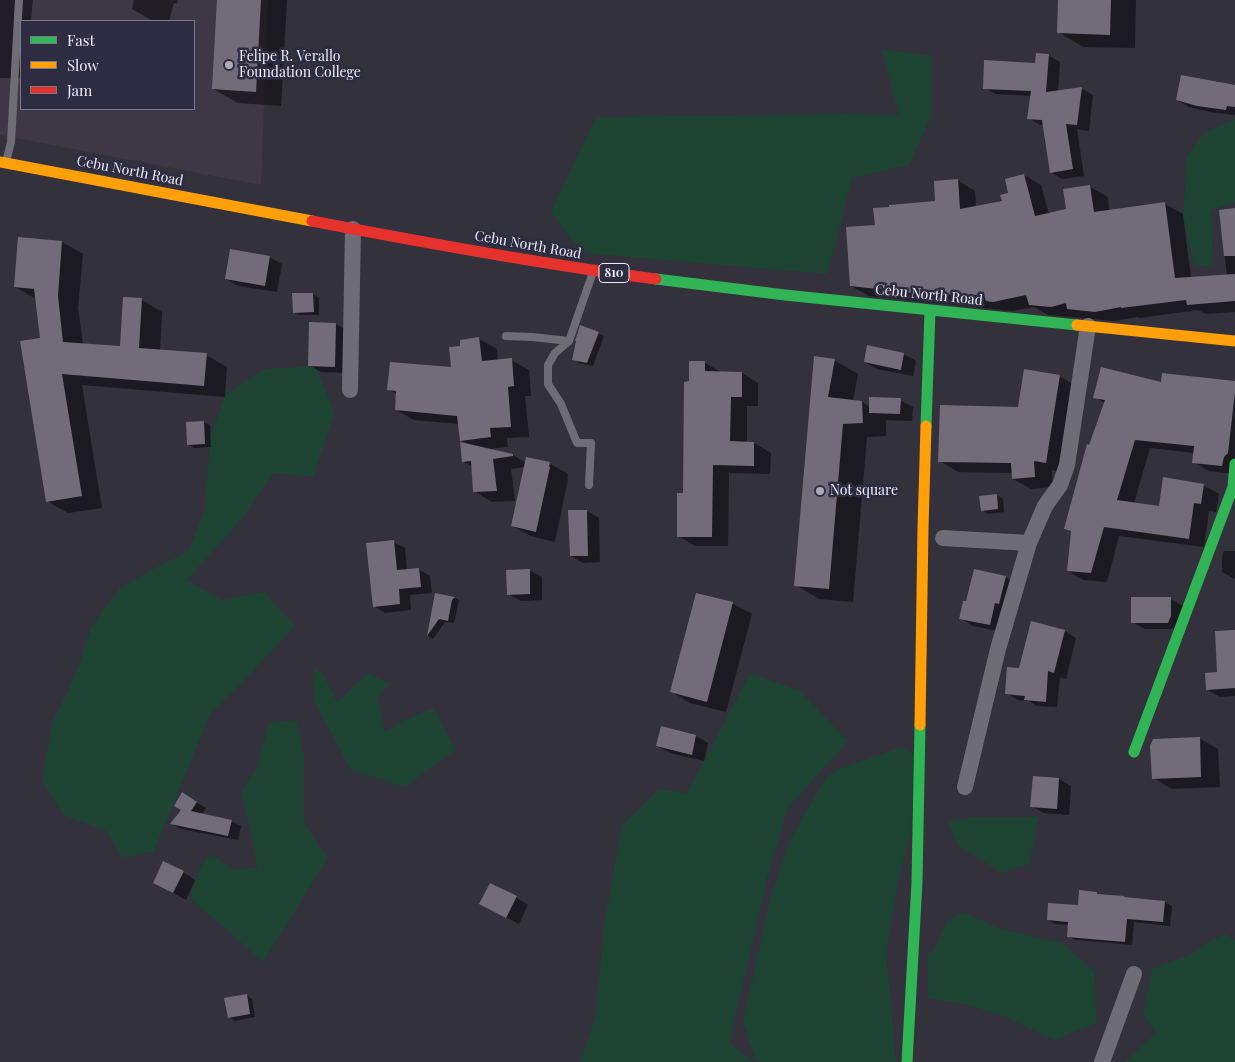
<!DOCTYPE html>
<html>
<head>
<meta charset="utf-8">
<style>
  body { margin:0 }
  #map { position:relative; width:1235px; height:1062px; overflow:hidden; background:#32313c; font-family:"Playfair Display",serif }
  canvas { display:block }
  .legend { position:absolute; left:20px; top:20px; width:175px; height:90px; box-sizing:border-box; background:#2e2c41; border:1px solid #7a798b; margin:0; padding:6px 9px; list-style:none; font-size:15px; color:#edecfa }
  .legend li { display:flex; align-items:center; gap:10px; height:25px }
  .legend b { width:25px; border:1px solid #7a798b }
</style>
</head>
<body>
<div id="map">
<canvas width="1235" height="1062"></canvas>
<ul class="legend">
<li><b style="height:6px;background:#30b455"></b>Fast</li>
<li><b style="height:6px;background:#ff9f0a"></b>Slow</li>
<li><b style="height:6px;background:#e5322d"></b>Jam</li>
</ul>
</div>
<script>
const context = document.querySelector('canvas').getContext('2d');
context.lineJoin = 'round';
function fill(path, color) {
  context.fillStyle = color;
  context.fill(path, 'evenodd');
}
function strokePath(path, color, width, dash) {
  context.strokeStyle = color;
  context.lineWidth = width;
  context.lineCap = dash ? 'butt' : 'round';
  context.setLineDash(dash || []);
  context.stroke(path);
}
function write(font, color, halo, rows, align = 'center') {
  context.font = font + ' "Playfair Display",serif';
  context.lineWidth = 5;
  context.setLineDash([]);
  context.textBaseline = 'middle';
  context.strokeStyle = halo;
  context.fillStyle = color;
  for (const [text, x, y, turn = 0] of rows) {
    context.save();
    context.translate(x, y);
    context.rotate((+turn || 0) * Math.PI / 180);
    context.textAlign = isNaN(turn) ? turn : align;
    if (halo) context.strokeText(text, 0, 0);
    context.fillText(text, 0, 0);
    context.restore();
  }
}
fill(new Path2D(`
  M0,0H268L261,185L0,135ZM21,21H194V109H21Z`), '#3e3746');
fill(new Path2D(`
  M882,49L932,56L931,117L909,165L852,178L827,274L582,253L551,212L596,117L844,114L899,115Z
  M1235,119V203L1211,210L1213,266L1194,265L1183,216L1187,156L1203,134Z
  M315,366L335,413L313,477L273,473L245,515L187,580L222,600L264,592L295,626L239,686L210,714L154,851L123,858L106,831L65,816L42,781L52,723L67,693L80,662L91,627L119,589L144,574L188,551L205,510L210,437L226,394L265,369Z
  M313,667L323,674L337,702L368,673L390,684L377,697L385,732L401,722L433,708L456,750L405,787L351,770L315,703Z
  M750,673L800,691L848,741L787,809L768,875L729,1043L754,1062H580L596,1016L603,931L622,826L659,789L687,793Z
  M296,720L304,756V823L328,858L263,962L190,898L199,870L210,854L233,869L257,868L253,840L241,792L256,770L269,723Z
  M901,747L918,756L910,835L898,880L886,950L896,1062H761L756,1060L743,1023L769,903L789,842L826,777L839,769Z
  M973,817H1039L1029,864L1001,873L958,845L948,822Z
  M963,912L1001,929L1062,943L1095,972L1096,1023L1054,1040L1005,1017L968,1005L928,998V952H933L947,922Z
  M1226,934L1235,940V1062H1125L1156,1033L1143,1013L1152,969L1192,954L1209,941Z`), '#1d4432');
fill(new Path2D(`
  M0,0H33L31,21H21V78H0Z
  M134,0H178L177,4L174,3L169,21L151,20L132,9Z
  M218,0H287L281,106L238,103L213,89Z
  M1059,0H1136L1135,48L1083,47L1058,32Z
  M1048,55L1060,62L1058,92L1082,89L1093,95L1089,131L1077,129L1084,176L1062,179L1051,172L1044,125H1040L1029,118L1032,96L996,94L984,88L1036,64Z
  M1235,86V115L1210,112L1189,107L1177,100Z
  M1024,175L1041,185L1049,214L1067,210L1090,187L1108,197L1109,211L1165,204L1183,214L1191,278L1227,276L1220,211L1235,210V312L1206,314L1198,310L1140,318L1138,317L1114,321L1048,315L1034,307L1012,311L869,296L851,286L876,226L937,202L957,180L975,191L976,207L1004,202Z
  M19,238L62,242L83,254L78,308L83,344L121,348L142,300L162,312L160,351L206,355L227,367L225,397L82,385L102,508L68,513L47,501L41,339L36,299L15,287Z
  M269,257L282,264L277,292L238,286L226,279Z
  M313,294L319,298V315H300L294,312Z
  M336,324L348,331L347,373L321,372L309,365Z
  M598,333L604,336L593,366L579,363L573,359Z
  M479,339L497,349L498,361L511,360L529,370L531,396H525L529,437L507,438L508,447L489,449L513,455L526,463H549L568,474L567,479H568L555,542L531,536L512,526L525,467L511,469L515,501L492,502L474,491L473,467L464,462L469,445L461,440L459,424L414,420L396,410L397,394L388,389L453,368L461,347Z
  M868,347L904,354L916,361L913,376L877,369L865,362Z
  M834,360L858,374L853,401L862,402L870,407L900,400L913,407L912,421L886,420V436L867,437L853,602L819,599L796,585Z
  M705,363L721,372L742,373L758,383V406H747V443H754L771,453L770,474L729,473L728,546H695L678,536L684,494L690,383Z
  M1059,376L1078,387L1064,473L1052,470L1053,487L1031,489L1013,479V473L958,472L940,461L1019,408Z
  M1235,382V474L1209,471L1193,462L1194,453L1150,448L1134,503L1160,507L1203,485L1219,494L1216,512L1209,511L1204,547L1119,536L1107,582L1083,580L1068,571L1072,532L1066,529L1090,446L1105,403L1095,397L1162,384Z
  M204,422L210,425L211,447L194,448L188,444Z
  M997,495L1003,499L1004,512L988,514L982,510Z
  M587,511L599,518L600,562L583,563L571,556Z
  M393,542L405,548L407,570L418,569L430,576L432,593L410,595L411,610L385,613L374,606Z
  M1224,551H1235V579L1222,572V558Z
  M529,570L542,577V600L521,601L508,594Z
  M1005,577L1017,584L1003,632L973,626L960,618L967,603Z
  M436,594L455,598L460,601L458,604L454,623L445,622L433,639L428,636Z
  M697,594L733,604L752,614L726,712L690,703L672,692Z
  M1170,599L1183,606L1181,629H1145L1132,622Z
  M1065,631L1076,638L1066,679L1060,677L1057,707L1037,706L1029,701L1018,700L1006,693L1020,670Z
  M1235,631V696L1220,697L1208,690L1218,673Z
  M696,736L708,743L704,761L670,753L657,746Z
  M1199,738L1218,749L1220,787L1172,789L1153,778Z
  M1059,779L1071,786L1069,815L1044,813L1031,806Z
  M183,794L206,808L201,815L231,821L241,826L238,840L181,829L172,824L183,810Z
  M183,872L195,880L186,900L167,890Z
  M1096,893L1101,895L1165,902L1172,906L1170,926L1134,922L1132,945L1075,940L1068,936L1069,925L1055,924L1048,920L1079,907Z
  M516,897L528,905L519,924L493,910Z
  M246,995L252,999L255,1017L235,1021L229,1017Z`), '#0007');
fill(new Path2D(`
  M217,0H261L256,92L212,89Z
  M1058,0H1111L1110,35L1057,33Z
  M1036,53L1049,54L1046,92L1082,87L1077,125L1066,124L1073,169L1050,173L1042,120L1027,119L1031,91L983,89L984,60L1035,63Z
  M1181,75L1235,85V107L1227,106L1226,110L1197,106L1176,100Z
  M1024,174L1035,216L1066,209L1063,189L1090,185L1094,212L1165,202L1175,278L1235,274V301L1187,305L1186,300L1121,308V307L1095,312L1067,309L1066,303L1051,307L1029,305L1026,295L993,302L986,301L984,295L919,294L895,291V288L877,289L850,286L846,227L875,225L873,208L889,207V205L935,201L934,181L958,179L960,209L1002,201L1000,195L1008,193L1005,179Z
  M1235,208V256H1224L1219,210Z
  M18,237L62,241L58,296L63,342L120,346L123,297L142,298L139,348L207,353L204,386L62,374L82,496L46,502L20,341L40,338L34,289L14,287Z
  M230,249L270,256L265,286L225,279Z
  M292,293H313L314,312L293,313Z
  M309,322L336,323L335,367L308,366Z
  M580,325L599,332L587,363L572,360L576,341H575Z
  M479,337L482,361L512,358L514,386L508,387L511,427L490,428L491,437L460,441L457,416L395,410L396,391L387,390L390,362L451,367L449,347L460,346V340Z
  M867,345L904,353L901,370L864,362Z
  M814,356L835,359L828,397L862,401L863,423L843,424L829,589L794,586Z
  M689,361H705V371L742,372V397H731L730,441L754,442V466L713,465L712,537H677V493H683L684,382L689,381Z
  M1101,367L1161,382L1162,373L1235,381V392L1228,453L1224,457L1222,466L1192,463L1194,446L1135,440L1117,500L1159,506L1163,477L1204,484L1201,504L1194,503L1189,539L1104,527L1091,573L1067,571L1071,531L1064,529L1087,444L1089,445L1105,400L1093,398Z
  M1024,369L1060,375L1046,463L1034,461L1035,477L1012,479L1011,463L938,462L940,405L1018,407Z
  M869,397L901,398L900,414L869,413Z
  M204,421L205,444L187,445L186,422Z
  M460,442L513,454V456L493,459L497,491L473,492L471,461L462,462Z
  M526,457L550,462L549,467H550L536,532L511,526Z
  M997,494L998,509L981,511L979,496Z
  M568,510H587L588,556H570Z
  M394,540L397,570L419,568L421,587L399,589L400,604L373,607L366,543Z
  M530,569V594L507,595L506,570Z
  M974,569L1006,576L999,604L995,603L990,625L959,619L963,601H966Z
  M435,593L455,597L452,600L448,621L439,619L427,636Z
  M696,593L733,602L707,702L670,692Z
  M1131,597H1171V616L1168,623H1131Z
  M1031,621L1065,630L1054,673L1048,671L1046,702L1024,700L1025,696L1005,694L1007,667L1019,668Z
  M1235,630V688L1206,690L1205,673L1217,672L1215,631Z
  M661,726L696,735L692,755L656,746Z
  M1200,737L1201,777L1152,779L1150,746L1153,739Z
  M1033,776L1059,778L1057,809L1030,807Z
  M182,792L197,802L191,811L232,820L228,836L170,824L181,810L174,806Z
  M163,861L184,871L173,893L153,883Z
  M490,883L517,896L506,918L479,904Z
  M1079,890L1097,892V894L1124,896V897L1165,901L1163,922L1127,919L1125,942L1067,937L1068,922L1047,920L1048,903L1078,905Z
  M247,994L250,1014L228,1018L224,998Z`), '#726c7a');
strokePath(new Path2D(`
  M7,158L11,142L19,0
  M506,336L532,337L569,341
  M589,485L591,443H577L561,404L548,384V365L555,353L569,341L592,275`), '#6e6d76', 8);
strokePath(new Path2D(`
  M350,390L353,229
  M943,538L1029,543
  M965,787L998,649L1029,543L1045,506L1060,485L1067,465L1088,326
  M1102,1062L1134,974`), '#6e6d76', 16);
strokePath(new Path2D(`
  M656,279L785,295L1077,325
  M926,426L930,311
  M1134,752L1233,487L1235,464
  M907,1062L917,882L920,725`), '#30b455', 11);
strokePath(new Path2D(`
  M0,162L312,221
  M1077,325L1235,341
  M920,725L923,528L926,426`), '#ff9f0a', 11);
strokePath(new Path2D(`
  M312,221C426,243 540,264 656,279`), '#e5322d', 11);
for (const [x, y, r, color] of [
  [229,65,5,"#acabb8"],
  [820,491,5,"#acabb8"]
]) {
  const dot = new Path2D();
  dot.arc(x, y, r, 0, 2 * Math.PI);
  context.fillStyle = color;
  context.fill(dot);
  strokePath(dot, '#2e2c41', 2);
}
for (const [x, y, w] of [
  [614,273,30]
]) {
  const box = new Path2D();
  box.roundRect(x - w / 2, y - 9.5, w, 19, 4);
  context.fillStyle = '#2e2c41';
  context.fill(box);
  strokePath(box, '#edecfa', 1);
}
write('bold 12px', '#edecfa', null, [
  ["810",614,273]
]);
write('14px', '#edecfa', '#2e2c41', [
  ["Felipe R. Verallo",239,57],
  ["Foundation College",239,73],
  ["Not square",830,491]
], 'left');
write('14px', '#edecfa', '#2e2c41', [
  ["Cebu North Road",130,171,11],
  ["Cebu North Road",528,245,10],
  ["Cebu North Road",929,295,6]
]);
</script>
</body>
</html>
